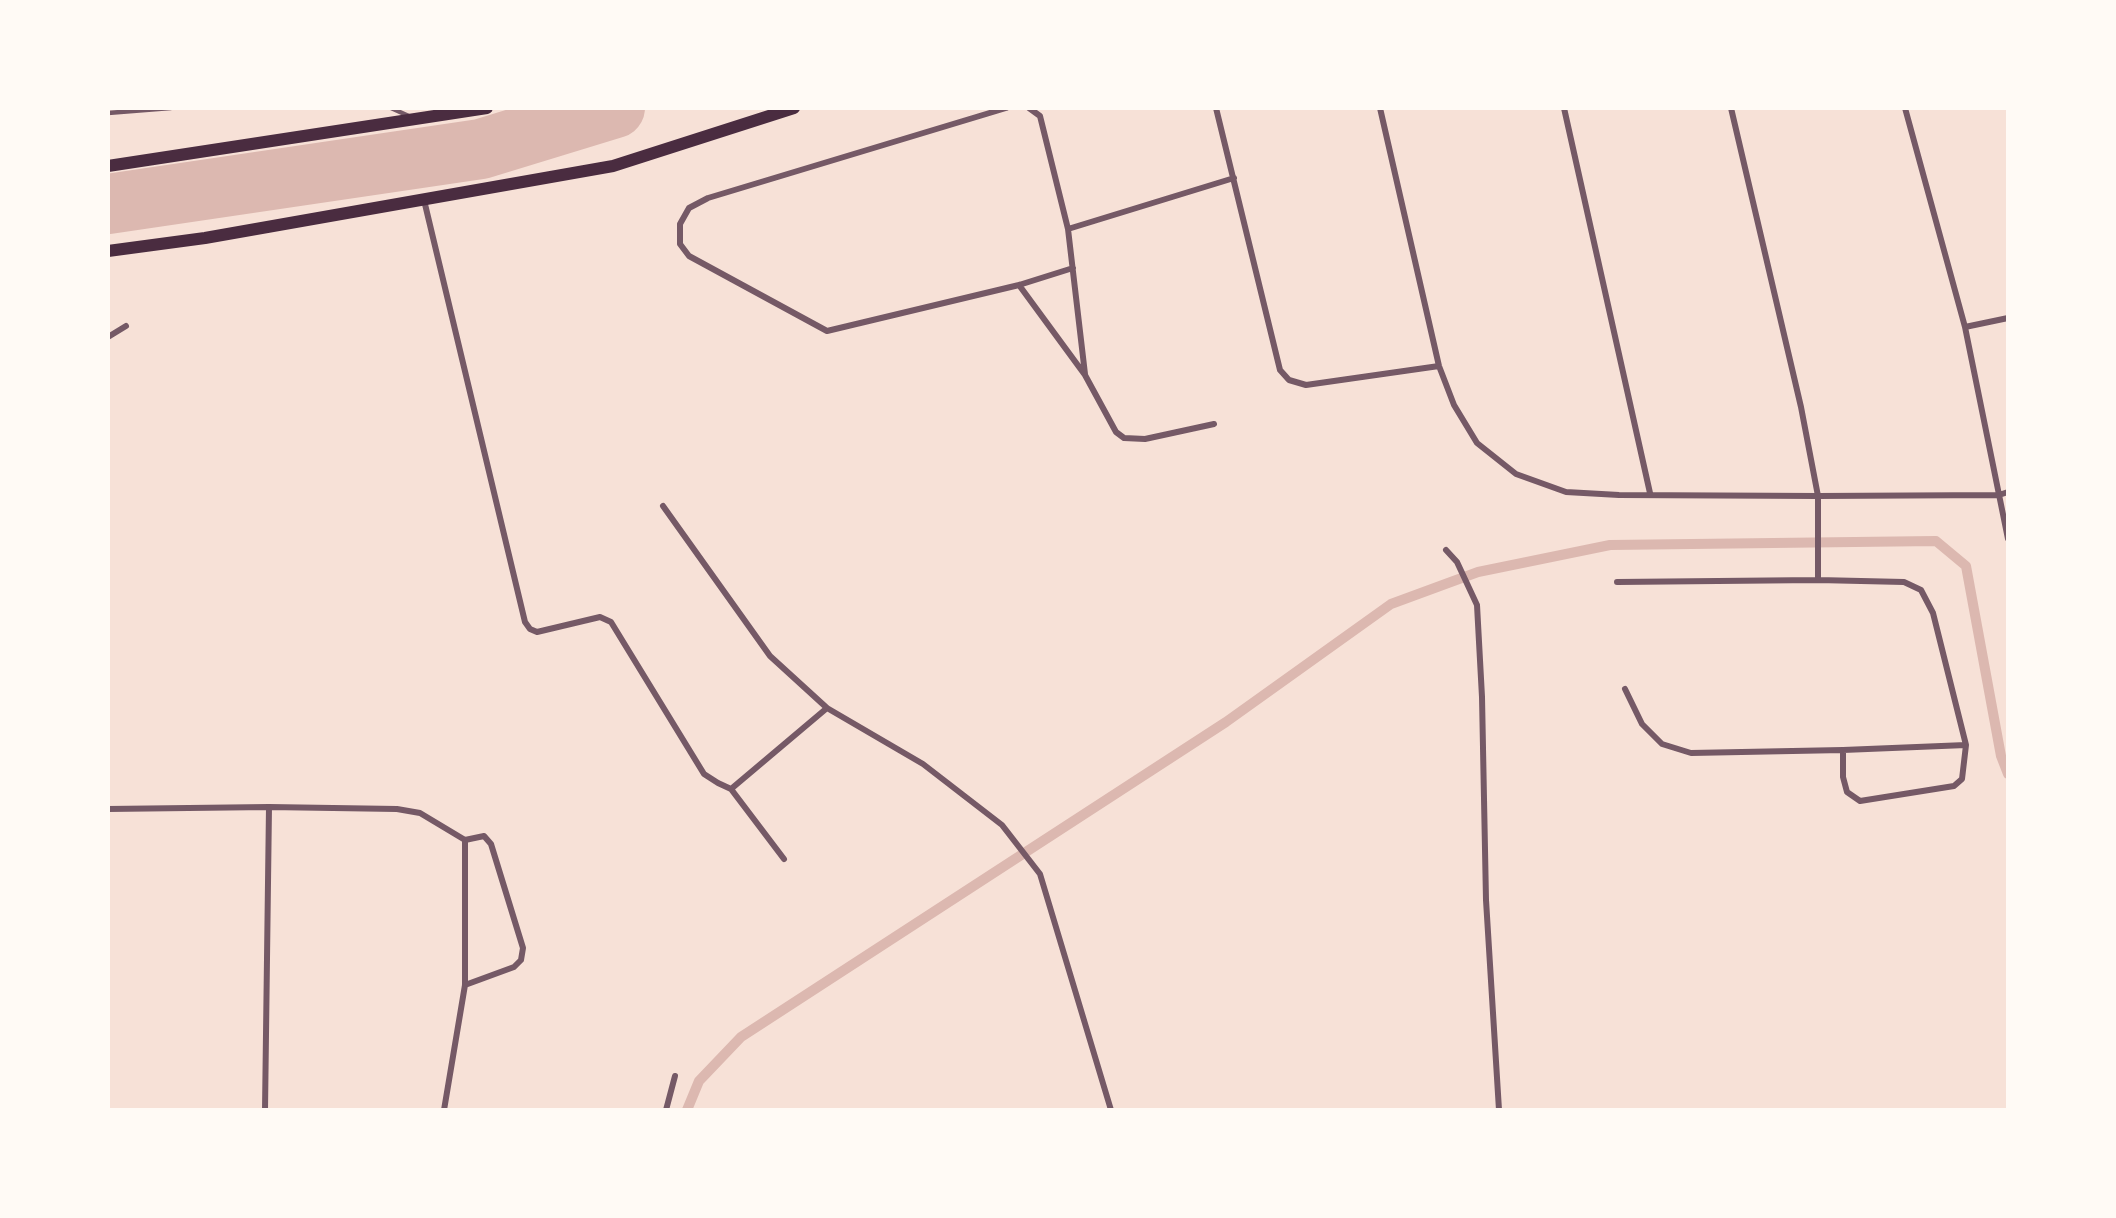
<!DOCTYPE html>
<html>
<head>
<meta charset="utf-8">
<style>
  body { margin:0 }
  #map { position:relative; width:2116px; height:1218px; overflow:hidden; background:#f7e1d7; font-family:Merriweather,serif }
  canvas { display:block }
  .frame { position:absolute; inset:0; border:110px solid #fffaf5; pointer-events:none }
</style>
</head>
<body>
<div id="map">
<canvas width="2116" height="1218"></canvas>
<div class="frame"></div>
</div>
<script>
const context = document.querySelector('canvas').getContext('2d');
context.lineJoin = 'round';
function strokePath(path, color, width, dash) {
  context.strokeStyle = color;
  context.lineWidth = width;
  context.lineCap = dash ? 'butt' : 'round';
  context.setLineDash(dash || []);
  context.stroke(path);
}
strokePath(new Path2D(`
  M687,1110L699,1081L741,1037L1226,722L1391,604L1478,572L1610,545L1936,541L1966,566L2001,756L2008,774`), '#dcb8b0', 10);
strokePath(new Path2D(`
  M108,204L481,149L615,108`), '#dcb8b0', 60);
strokePath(new Path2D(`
  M391,108L411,117
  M108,113L171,108`), '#755966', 4.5);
strokePath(new Path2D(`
  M1006,108L708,198L689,208L680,224V244L689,256L827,331L1019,285L1073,268
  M1029,108L1040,116L1068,229L1085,374
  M1216,108L1280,370L1289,380L1306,385L1439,366
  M1380,108L1439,366L1454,405L1477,443L1516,474L1566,492L1619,495L1818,496L1999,495L2008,492
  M1564,108L1650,493
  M1731,108L1801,407L1818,496V580
  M1905,108L1965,327L2008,539
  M424,200L525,622L530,629L537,632L600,617L611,622L704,774L718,783L731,789L827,708
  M1068,229L1234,178
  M1019,285L1085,375L1116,432L1124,438L1145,439L1214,424
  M1965,327L2008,318
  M108,337L126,326
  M663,506L770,656L827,708L923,764L1002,825L1040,874L1111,1110
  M1446,550L1457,562L1477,605L1482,697L1486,900L1499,1110
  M1617,582L1818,580L1904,582L1921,590L1933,613L1966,745L1962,779L1954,786L1860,801L1847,792L1843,777V750
  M1625,689L1642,724L1662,744L1691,753L1843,750L1966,745
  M731,789L784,859
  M108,809L269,807L397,809L420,813L465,840
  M465,985L514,967L521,960L523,948L491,844L484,836L465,840
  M265,1110L269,807
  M444,1110L465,985V840
  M666,1110L675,1076`), '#755966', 6);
strokePath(new Path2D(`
  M108,166L487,108
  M108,251L205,238L613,166L794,108`), '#4a2c40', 12);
</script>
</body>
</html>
